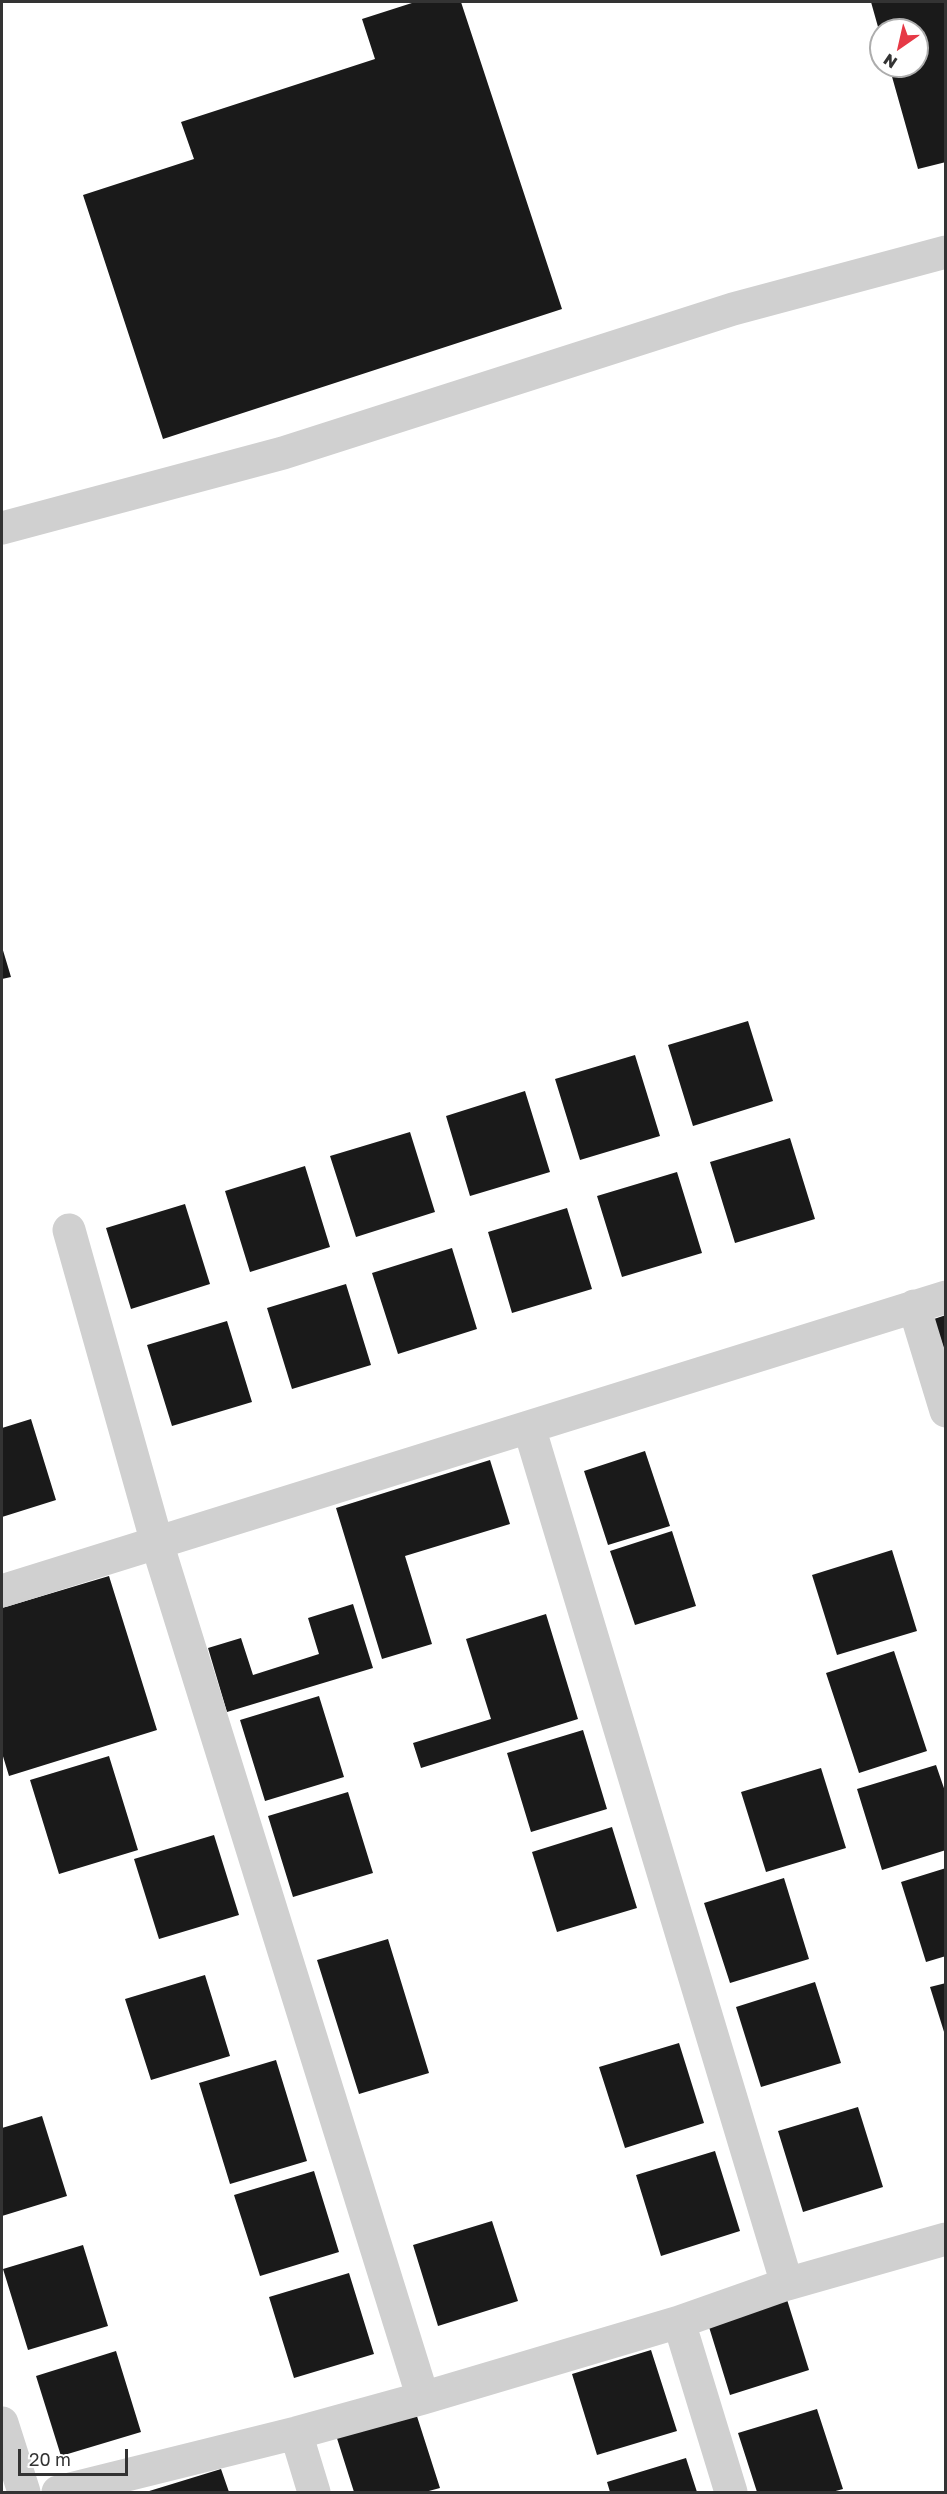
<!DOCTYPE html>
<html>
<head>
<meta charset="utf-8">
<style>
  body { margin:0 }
  #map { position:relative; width:947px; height:2494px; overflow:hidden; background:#fff; font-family:"Golos Text",sans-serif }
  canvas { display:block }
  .frame { position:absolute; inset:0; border:3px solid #333; pointer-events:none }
  .north { position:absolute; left:869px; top:18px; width:60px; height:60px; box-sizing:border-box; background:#fff; border:2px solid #adadad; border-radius:50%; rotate:214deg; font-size:16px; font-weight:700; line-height:24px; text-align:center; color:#333 }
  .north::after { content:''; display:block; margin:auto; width:21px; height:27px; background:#e63946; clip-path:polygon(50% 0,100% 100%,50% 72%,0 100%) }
  .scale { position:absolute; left:18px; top:2449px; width:110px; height:27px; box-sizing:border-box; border:3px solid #333; border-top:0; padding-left:8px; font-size:18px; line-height:21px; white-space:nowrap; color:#333; -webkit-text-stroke:4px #fff; paint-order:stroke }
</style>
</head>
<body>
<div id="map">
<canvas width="947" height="2494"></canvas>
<div class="frame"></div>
<div class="north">N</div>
<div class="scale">20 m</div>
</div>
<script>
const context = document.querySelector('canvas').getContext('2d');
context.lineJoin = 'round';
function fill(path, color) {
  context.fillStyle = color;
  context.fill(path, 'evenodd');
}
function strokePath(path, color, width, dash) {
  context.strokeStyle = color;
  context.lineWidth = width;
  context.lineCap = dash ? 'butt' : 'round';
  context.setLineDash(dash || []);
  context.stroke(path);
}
fill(new Path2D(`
  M415,2H461L562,309L163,439L83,195L194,159L181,122L375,59L362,19Z
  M871,2H946V162L918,169L889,66H917V30H881L880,34Z
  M2,947L11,977L2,979Z
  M748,1021L773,1101L693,1126L668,1045Z
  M635,1055L660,1136L580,1160L555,1079Z
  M525,1091L550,1172L470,1196L446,1116Z
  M410,1132L435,1212L356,1237L330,1156Z
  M790,1138L815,1219L735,1243L710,1162Z
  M305,1166L330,1247L250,1272L225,1191Z
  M677,1172L702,1253L622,1277L597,1196Z
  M185,1204L210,1284L131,1309L106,1228Z
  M567,1208L592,1289L512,1313L488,1232Z
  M452,1248L477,1329L398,1354L372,1273Z
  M346,1284L371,1365L292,1389L267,1308Z
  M946,1315V1355L934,1319Z
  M227,1321L252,1402L172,1426L147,1345Z
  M31,1419L56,1500L2,1517V1428Z
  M645,1451L670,1526L608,1545L584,1471Z
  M490,1460L510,1524L405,1556L432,1644L382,1659L336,1508Z
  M672,1531L696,1606L635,1625L610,1551Z
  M892,1550L917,1631L837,1655L812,1575Z
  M109,1576L157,1730L9,1776L2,1753V1608Z
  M353,1604L373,1668L227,1712L208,1648L241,1638L253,1675L319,1654L308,1618Z
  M546,1614L578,1719L421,1768L413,1743L491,1719L466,1639Z
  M894,1651L927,1751L859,1773L826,1673Z
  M319,1696L344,1777L265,1801L240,1720Z
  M583,1730L607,1809L531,1832L507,1753Z
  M109,1756L138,1850L59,1874L30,1780Z
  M936,1765L946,1794V1850L882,1870L857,1789Z
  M821,1768L846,1848L766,1872L741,1792Z
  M348,1792L373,1873L293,1897L268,1816Z
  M612,1827L637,1908L557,1932L532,1852Z
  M214,1835L239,1915L159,1939L134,1859Z
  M946,1868V1956L926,1962L901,1882Z
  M784,1878L809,1959L730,1983L704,1903Z
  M388,1939L429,2073L359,2094L317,1960Z
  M205,1975L230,2056L151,2080L125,1999Z
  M815,1982L841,2063L761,2087L736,2007Z
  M946,1983V2035H945L930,1987Z
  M679,2043L704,2123L625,2148L599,2067Z
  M276,2060L307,2161L230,2184L199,2083Z
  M858,2107L883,2187L803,2212L778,2131Z
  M42,2116L67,2196L2,2216V2128Z
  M715,2151L740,2231L661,2256L636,2175Z
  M314,2171L339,2252L260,2276L234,2195Z
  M492,2221L518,2301L438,2326L413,2245Z
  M83,2245L108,2326L28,2350L3,2269Z
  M349,2273L374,2354L294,2378L269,2297Z
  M784,2290L809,2370L730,2395L705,2314Z
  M651,2350L677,2431L597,2455L572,2374Z
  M116,2351L141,2432L61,2456L36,2376Z
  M414,2407L440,2488L425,2492H354L335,2432Z
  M817,2409L843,2489L832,2492H757L738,2433Z
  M686,2458L697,2492H610L607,2482Z
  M221,2469L229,2492H146Z`), '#1a1a1a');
strokePath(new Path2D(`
  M2,528L283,453L733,309L946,252
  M69,1230L157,1543L423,2398
  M914,1306L946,1411
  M529,1427L787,2284
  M2,1591L946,1297
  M679,2322L731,2492
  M2,2423L24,2492
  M296,2433L314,2492
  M58,2492L296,2433L423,2398L679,2322L787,2284L946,2239`), '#d0d0d0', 33);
</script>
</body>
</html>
